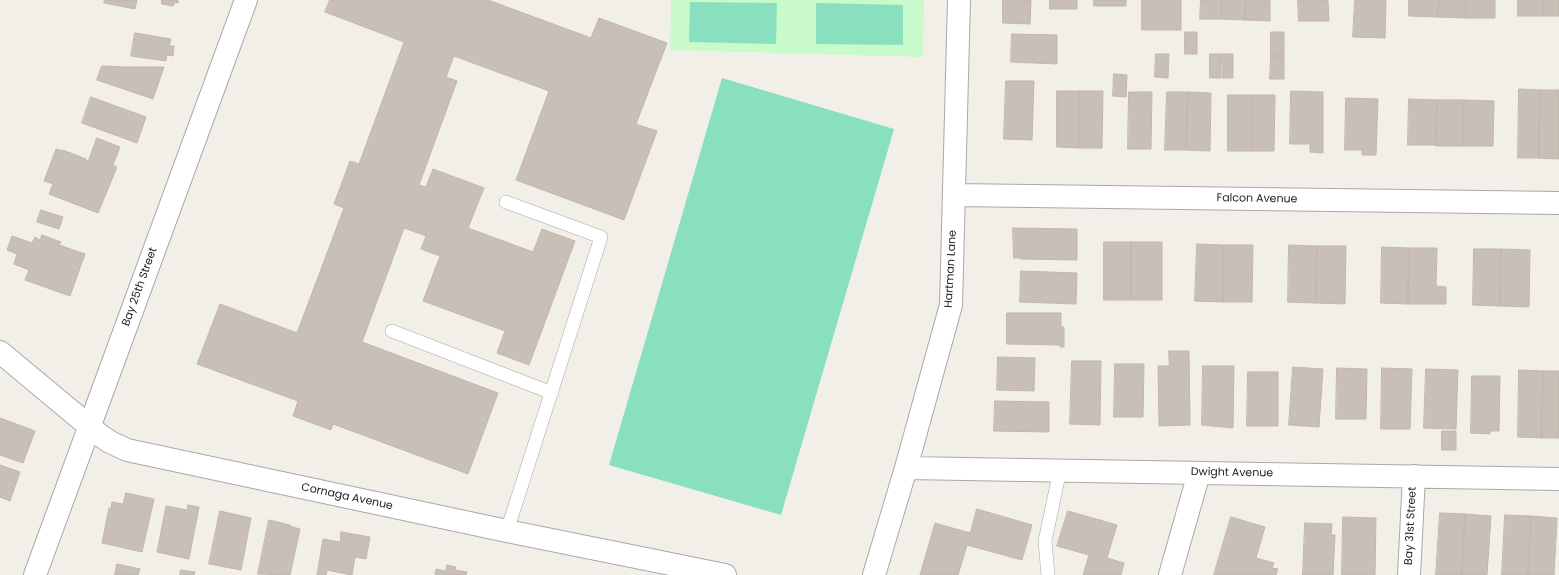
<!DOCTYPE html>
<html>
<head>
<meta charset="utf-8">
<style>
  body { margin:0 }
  canvas { display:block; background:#f2efe9 }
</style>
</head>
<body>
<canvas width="1559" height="575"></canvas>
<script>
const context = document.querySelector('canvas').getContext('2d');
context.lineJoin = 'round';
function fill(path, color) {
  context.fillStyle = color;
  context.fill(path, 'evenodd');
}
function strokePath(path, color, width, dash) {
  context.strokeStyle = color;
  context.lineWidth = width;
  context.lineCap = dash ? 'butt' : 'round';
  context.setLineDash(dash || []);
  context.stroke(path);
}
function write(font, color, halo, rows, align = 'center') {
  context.font = font + ' Poppins,sans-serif';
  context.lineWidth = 3;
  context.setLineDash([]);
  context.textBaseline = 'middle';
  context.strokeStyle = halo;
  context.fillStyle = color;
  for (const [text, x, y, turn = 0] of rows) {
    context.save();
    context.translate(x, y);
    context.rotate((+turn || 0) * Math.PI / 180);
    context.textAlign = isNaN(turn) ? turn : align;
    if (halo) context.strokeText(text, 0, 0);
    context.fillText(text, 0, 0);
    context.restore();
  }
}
fill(new Path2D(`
  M671,0H924L923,57L670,50Z`), '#c8facc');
fill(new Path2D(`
  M690,2L777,3L776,44L689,42Z
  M816,3L903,5V45L816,44Z
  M722,78L894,129L781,515L609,465Z`), '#88e0be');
const building = new Path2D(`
  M105,0H137L135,9L104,3Z
  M162,0H178V3L175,2L173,6L162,4Z
  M330,0H488L591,38L599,18L667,43L636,124L657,131L624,220L516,180L549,91L454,56L446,77L457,81L419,185L426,187L433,169L484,188L468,228L533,252L542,229L575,241L529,365L497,353L505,331L423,301L440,256L421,249L426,236L404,228L362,342L498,393L468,474L333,424L331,430L293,416L298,401L197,364L220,304L297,333L344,208L334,204L350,161L359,164L404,42L325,12Z
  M1003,0H1031L1030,24L1003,23Z
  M1050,0H1077V9H1050Z
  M1094,0H1126V6H1094Z
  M1142,0H1181V30H1142Z
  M1201,0H1222V19H1200Z
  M1222,0H1246L1245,20L1222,19Z
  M1246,0H1270V21L1245,20Z
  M1298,0H1328L1329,21H1299Z
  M1355,0H1386L1385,38L1353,37Z
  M1409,0H1439L1438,17L1409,16Z
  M1439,0H1466V18L1438,17Z
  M1466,0H1495V18H1466Z
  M1518,0H1543V16H1518Z
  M1543,0H1559V16H1543Z
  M1185,32H1197V54H1185Z
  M1271,32H1284V56H1271Z
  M135,33L171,39L169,46H174L173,56L167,55L166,61L131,56Z
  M1012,34L1057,35V64L1011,62Z
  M1156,54H1169L1168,78L1155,77Z
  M1210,54H1221V78H1210Z
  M1222,54H1233V78H1223Z
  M1271,56H1284V79H1270Z
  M102,66L125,67H164L153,99L97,80Z
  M1114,74L1127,75L1126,97L1113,96Z
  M1006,81H1034L1032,140L1004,139Z
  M1519,89L1540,90L1539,158H1518Z
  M1540,90H1559V159L1539,158Z
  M1057,91H1079V148L1057,147Z
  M1079,91H1103L1102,148H1079Z
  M1291,91L1323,92V153L1310,152V144H1290Z
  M1129,92H1152L1151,149H1128Z
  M1167,92H1188L1186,150H1165Z
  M1188,92L1211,93L1210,151L1186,150Z
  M1228,95H1252V151H1228Z
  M1252,95H1275L1274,151H1252Z
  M91,97L146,117L137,143L82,123Z
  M1346,98L1378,99L1376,155H1362V150H1345Z
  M1409,99L1437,100L1436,145H1408Z
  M1437,100H1464L1463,146H1436Z
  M1464,100L1494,101L1493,146H1463Z
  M97,138L120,147L113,165L117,167L98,213L49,194L53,184L44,181L56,149L63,151V150L86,159V160L88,161Z
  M41,210L63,217L59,229L37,222Z
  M1013,228L1077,229V260L1021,259V258H1014Z
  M42,235L61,242L59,245L85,254L70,296L25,280L29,270L14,264L17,254L7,250L12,236L32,243L35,237L40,240Z
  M1104,242H1131V300H1104Z
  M1131,242H1162V300H1131Z
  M1197,244L1224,245L1223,302L1195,301Z
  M1224,245H1253L1252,302H1223Z
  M1289,245L1317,246L1316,303L1288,302Z
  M1317,246H1346L1345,304L1316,303Z
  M1382,247L1409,248L1408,304L1381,303Z
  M1409,248H1437L1436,286L1446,287V304H1408Z
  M1474,249H1501L1500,306L1473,305Z
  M1501,249L1530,250L1529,307L1500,306Z
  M1021,271L1077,273L1076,304L1020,302Z
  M1007,313H1061V327H1064V347H1060V345L1007,344Z
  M1169,351H1189L1190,425L1159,426L1158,366H1169Z
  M998,357L1035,358L1034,391L997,390Z
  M1072,361H1101L1100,425L1070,424Z
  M1115,364H1144L1143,417H1114Z
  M1203,366H1234L1233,428L1202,425Z
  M1293,367L1323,369L1319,427L1289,425Z
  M1337,368L1367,369L1366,419H1336Z
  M1382,368L1412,369L1410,429H1381Z
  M1426,369L1458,370L1456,429L1424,428Z
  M1519,370L1543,371L1542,438L1518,437Z
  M1543,371H1559V438H1542Z
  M1248,372H1278V426H1247Z
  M1472,376H1500L1499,431H1490V434L1471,433Z
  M995,401L1049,402V432L994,431Z
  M0,418L35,431L23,463L0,455Z
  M1442,431H1456V450H1442Z
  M0,465L20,472L10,501L0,497Z
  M126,493L154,499L142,552L102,543L109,508H111L112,502L123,504Z
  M188,505L199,507L189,559L157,552L166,506L187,510Z
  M977,509L1032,525L1022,560L967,545L958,575H920L935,523L970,533Z
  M220,511L251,518L241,570L209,564Z
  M1068,511L1117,525L1107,558L1124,563L1121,575H1083L1089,555L1057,546Z
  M1440,513L1465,514L1462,575H1436Z
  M1465,514L1491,516L1487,575H1462Z
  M1505,515L1531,516L1528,575H1502Z
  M1531,516L1557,518L1554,575H1528Z
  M1231,517L1265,527L1256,558L1274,563L1272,568L1278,569L1276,575H1214Z
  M1343,517L1376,518L1375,575H1342Z
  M269,520L290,525V526L300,529L290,575L258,574Z
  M1305,523L1332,524L1331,535H1335L1333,575H1303Z
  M341,532L370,537L366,559L355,557L352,575L327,570L326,575H317L323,539L340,542Z
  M117,564L140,569L138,575H115Z
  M447,565L456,567L455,570L467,572L466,575H435L436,569L446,571Z
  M181,570L195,572L194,575H180Z`);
fill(building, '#c7bfb8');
strokePath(building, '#c4b6ab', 1);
const service = new Path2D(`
  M506,202L601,237L507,531
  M392,331L552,393
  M1048,575L1045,541L1060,470`);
const minor = new Path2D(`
  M955,195L1559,203
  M0,352L101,436L110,442L127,450L507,531L725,575
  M906,468L1559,479
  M35,575L246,0
  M874,575L906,468L951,305L959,0
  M1170,575L1199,473
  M1409,575L1414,476`);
strokePath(service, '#a9a9a9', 14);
strokePath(minor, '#a9a9a9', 24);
strokePath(service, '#fff', 13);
strokePath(minor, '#fff', 22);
write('11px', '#222', '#fff', [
  ["Falcon Avenue",1257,199,1],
  ["Hartman Lane",951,269,-87],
  ["Bay 25th Street",140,287,-70],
  ["Dwight Avenue",1232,473,1],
  ["Cornaga Avenue",347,497,12],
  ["Bay 31st Street",1411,526,-87]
]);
</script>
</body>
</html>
